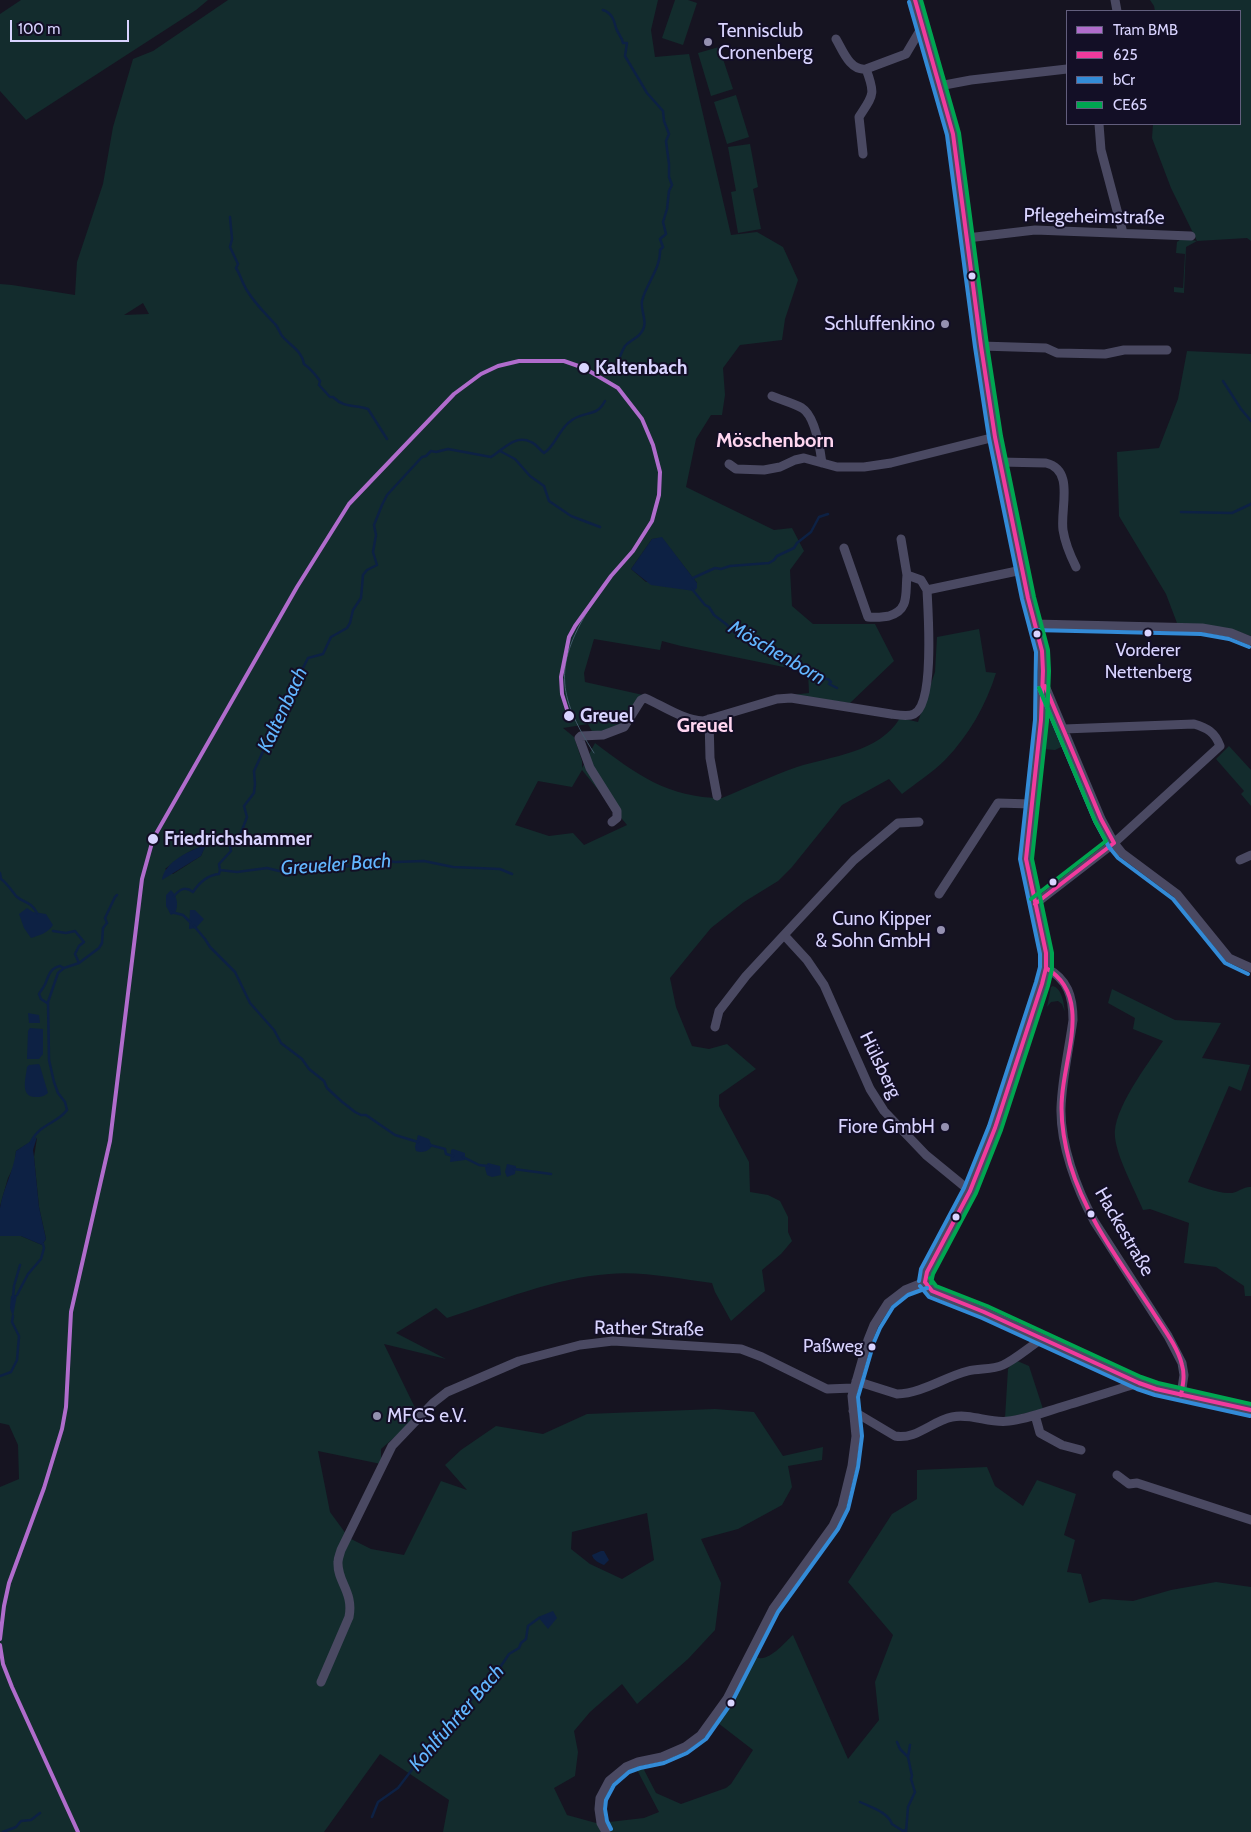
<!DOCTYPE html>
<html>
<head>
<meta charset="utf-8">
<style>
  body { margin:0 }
  #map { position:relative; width:1251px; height:1832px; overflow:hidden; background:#161421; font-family:Cabin,sans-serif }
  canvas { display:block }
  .legend { position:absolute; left:1066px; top:10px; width:175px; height:115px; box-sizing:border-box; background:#130f26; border:1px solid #625e7d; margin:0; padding:6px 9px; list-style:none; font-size:15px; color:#d9d4ff }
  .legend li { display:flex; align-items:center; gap:10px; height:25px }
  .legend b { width:25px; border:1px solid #625e7d }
  .scale { position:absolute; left:10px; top:20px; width:119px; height:22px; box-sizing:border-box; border:2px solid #d9d4ff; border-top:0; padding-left:6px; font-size:15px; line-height:18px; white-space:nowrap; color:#d9d4ff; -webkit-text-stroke:4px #130f26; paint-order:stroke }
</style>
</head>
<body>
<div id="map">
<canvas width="1251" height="1832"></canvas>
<ul class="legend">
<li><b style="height:6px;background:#b06ccc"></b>Tram BMB</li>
<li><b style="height:6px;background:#f13a9d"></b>625</li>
<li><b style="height:6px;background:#338bd7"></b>bCr</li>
<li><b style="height:6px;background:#00a651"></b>CE65</li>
</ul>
<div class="scale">100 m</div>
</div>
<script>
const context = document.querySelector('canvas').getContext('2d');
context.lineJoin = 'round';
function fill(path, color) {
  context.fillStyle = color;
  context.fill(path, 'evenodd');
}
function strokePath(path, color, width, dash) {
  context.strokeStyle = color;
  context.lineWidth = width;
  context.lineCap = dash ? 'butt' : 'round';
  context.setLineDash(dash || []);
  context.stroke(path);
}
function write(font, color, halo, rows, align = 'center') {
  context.font = font + ' Cabin,sans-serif';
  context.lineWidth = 4;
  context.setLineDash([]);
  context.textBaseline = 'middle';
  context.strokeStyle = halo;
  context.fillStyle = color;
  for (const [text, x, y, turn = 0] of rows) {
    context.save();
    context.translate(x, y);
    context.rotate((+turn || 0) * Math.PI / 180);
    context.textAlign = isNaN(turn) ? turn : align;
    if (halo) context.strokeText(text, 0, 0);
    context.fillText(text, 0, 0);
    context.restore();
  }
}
fill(new Path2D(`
  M21,0H208L196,10L26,120L0,91V14Z
  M228,0H658L651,30L655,57L689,54L731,235L757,232L783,247L798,280L785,319L782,340L740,345L723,368L725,395L722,415H711L696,439L686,487L774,530L792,528L804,551L790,570L792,606L813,624H875L894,661L850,703L791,695L809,693L808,672L681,646L662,641L660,650L594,639L584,673L585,682L643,695L629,717L613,730L593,733L588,724L563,728L574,737L582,761V768L595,743C636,774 668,798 722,798C746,788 771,776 797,767C831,756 879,753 900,718L918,722L935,672L937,637L979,629L986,672L996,673C986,705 969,735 945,760C932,773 916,783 902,794L889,779L842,805L792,867L778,881L744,902L711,928L670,978L676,1007L692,1046L709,1049L727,1044L756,1069L719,1095V1106L749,1162L750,1192L768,1195L780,1201L788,1217V1232L792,1241L781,1254L762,1270L765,1291L731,1321L715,1292L712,1283C678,1279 643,1271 609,1274C554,1278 499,1301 447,1318L436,1308L396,1333L446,1359L384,1344L419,1416L381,1449V1464L318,1451L330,1512L349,1538L371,1549L404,1555L441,1481L467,1490L445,1465L461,1450L496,1426L543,1434L587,1414L715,1409L754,1412L783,1456L823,1447L822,1460L788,1466L792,1487L782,1505L738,1529L701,1539L721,1583L715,1630L688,1659L637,1704L622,1684L590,1712L574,1731L578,1752L575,1776L554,1788L567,1815L607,1826L609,1822L644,1818L659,1812L636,1768L642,1766L656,1793L681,1804L726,1788L731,1784L753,1750L718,1723L736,1695L754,1656C767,1665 784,1643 793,1635L848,1759L879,1720L875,1682L893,1635L848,1582L892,1514L917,1499V1470L987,1467L995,1486L1023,1506L1037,1480L1076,1494L1064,1535L1075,1540L1067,1572L1081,1574L1089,1603L1103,1599L1133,1601L1171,1590L1216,1582L1251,1587V1832H443L449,1800L380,1754L324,1832H0V1487L19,1479L18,1445L9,1425L0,1423V1236H21L42,1245L46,1239L39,1207L34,1157L37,1138L16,1151L15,1164L8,1178L0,1206V284L12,285L75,295L77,262L103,184L113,127L133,59L153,51ZM143,303L149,314L124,315ZM662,538L697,583L646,582L631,569L652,539ZM582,770L627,825L584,845L573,833L549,836L515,825L538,781L572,787ZM205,846L201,856L173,874L165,869C180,858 187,850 205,846ZM647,1513L654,1560L622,1579L590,1564L571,1549L572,1532Z
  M675,0H688L697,3L683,45L662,38Z
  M1150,0H1251V241L1247,238L1197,241L1186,247L1184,293L1174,292V287L1183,288L1185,254L1176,253L1177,242L1182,238L1197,241L1171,188L1152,138L1153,124H1240V11H1155L1154,6Z
  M719,47L733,89L711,96L698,53Z
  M736,95L749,137L727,144L714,102Z
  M750,144L758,187L753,189L761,229L738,233L731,192L736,191L728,147Z
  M1187,351L1251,354V636L1227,628L1177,623L1166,594L1119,516L1117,452L1159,448L1178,399Z
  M1048,714L1063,746L1055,750L1044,749Z
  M1229,746L1251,770V806L1241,794L1244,791L1216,759Z
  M1053,986C1062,989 1064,1003 1065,1012L1062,1004L1058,1001L1051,1002L1047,1007L1051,987Z
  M1112,989L1175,1020L1221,1023L1202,1058L1250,1065L1241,1091L1229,1086L1188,1182C1199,1186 1217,1193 1228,1193C1237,1194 1243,1186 1251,1187V1296H1245L1244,1286L1216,1267L1184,1263L1189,1223L1150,1209L1143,1210C1135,1190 1117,1158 1115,1137C1112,1110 1148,1064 1163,1041L1133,1029L1135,1018L1108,1003Z
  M1015,1360L1029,1366L1043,1409L1005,1418L1008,1369Z`), '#132c2d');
fill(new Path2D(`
  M662,537L697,583V588L694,591L651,585L631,569L652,539Z
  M206,845L201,856L162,880C164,862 190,850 206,845Z
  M171,890C177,896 179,905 175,913L171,915L166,906V895Z
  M27,908L33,912L46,914L53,925C48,933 40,935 31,938L24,928L19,914Z
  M190,910H195L204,919L196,928L189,929Z
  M28,1013L39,1015L40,1023H29Z
  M30,1028L43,1029V1054L39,1059H27L28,1031Z
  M39,1064L40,1066L48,1093C44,1096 42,1097 37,1097C19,1098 26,1078 27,1067L29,1065Z
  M418,1135L429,1139L432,1146C428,1152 422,1153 416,1151L415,1147Z
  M37,1137L33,1150L34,1157L39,1207L46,1239L42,1245L21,1236H0C0,1227 0,1217 0,1208C3,1188 14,1171 16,1151Z
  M453,1149L465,1153V1160L450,1162L451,1150Z
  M488,1163L500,1166L501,1175L492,1177L487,1175L485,1168Z
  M507,1164L516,1166L515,1174L507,1177L505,1172Z
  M16,1295H17L13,1317L10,1308L11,1296Z
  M601,1551H604L609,1560L604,1565C599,1563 593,1560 592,1555Z
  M553,1611L557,1618L548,1629L538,1617Z`), '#0d2144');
strokePath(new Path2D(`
  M603,10C612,13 614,20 616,28C618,34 622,37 623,43H627L625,56L647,93L663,111L664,121L669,134L666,141L667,149L669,164V177L672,185L669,191L667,209L663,222L666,234L660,239L663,247L660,250C661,268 646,284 642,301C640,312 650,323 640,334C636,339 629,341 625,346C621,352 619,361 615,368
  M230,217L232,239L230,247L238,264L236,268C241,276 243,285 248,292C256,305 266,314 275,324C279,328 279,333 283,337C291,346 302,351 304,364C311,369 315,374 320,381L319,385L330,397H333C345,409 355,404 368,409L387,439
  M617,364L635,375
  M1223,381L1241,409L1251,421
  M500,451L515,459L530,476L544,486L549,501L571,516L600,527
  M1181,512L1232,513L1251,504
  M693,578L715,568L721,569L730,566L769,563L774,560L777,556L794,548L797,543L811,532L819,517L828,514
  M692,589L705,605L709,607L714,615L726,624L736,634L769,645L772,648L777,649L785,656H789L814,672L819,679H828L831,682L829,684L837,688
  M220,870L237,872L267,868L279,871L321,869L349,866L377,859L395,862L424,861L453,867L500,869L512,874
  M0,873L1,879C7,883 11,890 16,896C23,903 31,901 37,913
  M174,896C180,889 185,886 193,892C199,883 208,875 219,874L220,870L219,864L231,851L230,847L239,843L242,837L241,833L247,817L244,806L254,793L255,784L254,771L273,730L279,727L284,707L295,689L297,680L308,658L323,654L331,637L347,628L350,623L353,610L361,598L363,575L367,570L377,565L373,552L376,535L374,525L382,505L387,495L422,457L426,456L431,451L436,452L448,449L491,457C503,450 515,434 531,442C536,444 539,449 544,453C556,446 558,429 572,420C586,410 596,418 605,401
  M171,912L183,915L190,922
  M194,926L205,939L210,947L235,972L250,1003L274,1030L281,1043L302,1059L309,1069L324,1081L327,1088L341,1101L355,1112L361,1115H366L395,1135L418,1142
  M53,931L66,933L75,931L84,942L79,946L75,954L79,963
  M47,1003L41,999L39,994C41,990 45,986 46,982C49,974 51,968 60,966L64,968
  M31,1142C39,1124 58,1123 67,1110L65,1102L58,1093L54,1082L49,1060L48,1002L58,973L64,968L79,963L99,948L102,943L103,928L107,923L105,918L115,897L117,895
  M430,1145L445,1149L446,1154L453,1156
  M463,1157L479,1165L488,1166
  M514,1169L551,1174
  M17,1295L28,1274L41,1259L44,1248L43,1244
  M13,1298L14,1286L20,1265
  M0,1376L11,1372L17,1360L19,1336L12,1322L13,1316
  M897,1742L900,1749L908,1757L912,1776L911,1779L915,1792L908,1807L906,1832
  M908,1757L910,1745
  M860,1802C870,1807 888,1812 892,1824L903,1831L905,1830
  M372,1817L378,1802L398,1788L430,1746L459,1719L476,1692L486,1681L491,1678L492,1674L501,1666L509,1654L519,1648L521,1643L526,1639L528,1626L539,1618
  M3,1832L16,1827L21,1821L31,1820L40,1813`), '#0d2144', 2.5);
strokePath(new Path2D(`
  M1115,0L1117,11
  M836,39C843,51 850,71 866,69
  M939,86L971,80L1067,69
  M1099,124L1101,150L1123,233
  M863,154L859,117C873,95 876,95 866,69L906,54L922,27
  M967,238L1035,230L1191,236
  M981,346L1046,348L1057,353L1105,354L1124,350H1167
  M772,396C781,400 793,403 802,408C815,416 820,448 822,463
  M1000,462L1046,463C1075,470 1060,508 1063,530C1065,543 1070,555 1076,567
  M729,464L736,469L764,470L780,467L795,460L804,458L837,467H864L891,463L995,437
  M901,539L907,575L921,580L927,590
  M844,548L868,617C876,618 881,617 889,616C910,610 905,593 907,575
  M1034,624L1202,628L1231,633L1251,641
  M1043,681L1101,819L1114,843L1122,853L1177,894L1229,958L1251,968
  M709,719L710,758L717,796
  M612,822L617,818V811L590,768L579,738L581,736L603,735L624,727L641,700L645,698C663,706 683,720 703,721L777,699L791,698L891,714C898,715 908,717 914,714C935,703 928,612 927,590L1022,570
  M919,822L898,823L854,860L784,935L807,960L824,985L870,1089L884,1111L926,1155L970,1191
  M1240,860L1251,855
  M939,894L998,803L1031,804
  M1035,904L1114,843L1220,746C1215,732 1207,728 1194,724L1064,729
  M1046,968C1068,979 1073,997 1073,1020C1069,1049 1062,1079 1061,1108C1060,1145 1077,1189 1094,1221L1168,1336L1182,1363L1184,1375L1181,1395
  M715,1027L719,1011L746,976L784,935
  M856,1381L897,1394C923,1393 944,1377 968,1371C979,1368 992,1370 1003,1365C1016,1359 1029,1347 1042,1339
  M853,1411L895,1436C916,1440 932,1421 952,1417C972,1413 990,1424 1009,1421C1026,1419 1042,1413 1058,1408C1085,1400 1112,1391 1139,1383
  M1035,1415L1040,1433L1062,1445L1081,1450
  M1117,1475L1129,1484L1137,1483L1251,1520
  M321,1682L349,1617C354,1592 337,1582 338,1562C338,1558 340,1554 341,1550L392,1446L433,1403L447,1392L519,1361L580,1345L613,1341L741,1349L762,1357L827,1389L853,1388
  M606,1832L601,1823L599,1809L600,1798L609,1781L626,1767L638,1762L662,1757L685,1747L701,1735L727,1699L773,1609L833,1526L842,1507L852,1466L856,1436L852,1396L868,1340L874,1325L888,1303L905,1290L925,1282`), '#4a4962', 9);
strokePath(new Path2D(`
  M915,0L953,134L981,346L995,437L1028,598L1042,651L1043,671L1041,720L1026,859L1046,953V968L1042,984L995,1128L970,1191L927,1272L925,1282L932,1291L984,1312L1139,1383L1156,1389L1251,1410`), '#4a4962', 10);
strokePath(new Path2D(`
  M592,604C554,664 556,694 594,753`), '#43596b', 1);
strokePath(new Path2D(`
  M915,0L953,134L981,346L995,437L1028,598L1042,651L1043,671L1041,720L1026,859L1046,953V968L1042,984L995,1128L970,1191L927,1272L925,1282
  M1045,686L1101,819L1114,843
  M1035,904L1114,843
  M1046,968C1092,995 1065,1054 1062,1097C1060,1120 1064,1142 1070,1164C1086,1218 1121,1263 1151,1309C1161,1325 1178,1347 1182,1365C1185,1375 1183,1385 1181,1395
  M925,1282L932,1291L984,1312L1139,1383L1156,1389L1251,1410`), '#f13a9d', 4);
strokePath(new Path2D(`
  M909,2L947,135L975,347L989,438L1022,599L1036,652L1035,720L1020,859L1040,954V967L1036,982L989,1126L964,1188L921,1269L919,1281
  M1034,630L1201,634L1229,639L1249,647
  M1039,688L1095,821L1109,847L1118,858L1173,899L1225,963L1248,974
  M920,1286L929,1297L982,1318L1137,1389L1155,1395L1250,1416
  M611,1829L607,1821L605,1809L606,1800L614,1785L629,1772L640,1768L664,1763L687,1753L706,1739L732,1702L778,1612L838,1529L848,1509L858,1467L862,1436L858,1397L874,1342L880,1328L893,1307L908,1295L927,1288`), '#338bd7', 4);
strokePath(new Path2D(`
  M921,0L959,133L987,345L1001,436L1034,597L1048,650L1049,671L1047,721L1032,859L1052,953V969L1048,986L1001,1130L976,1193L933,1274L931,1283
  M1031,899L1106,841L1095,821L1039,688
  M930,1278L936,1286L987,1306L1141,1377L1158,1383L1251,1404`), '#00a651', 4);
strokePath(new Path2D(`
  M0,1639L4,1606L9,1583L44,1488L62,1429L66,1407L71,1312L110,1141L142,879L153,839L297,587L349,504L454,394L481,374L498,366L519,361H564L584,368L618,388L642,419L653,445L660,472L659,495L652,521L633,551L611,576L575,626L569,637L561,677L562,694L569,716
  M0,1645L3,1664L12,1687L78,1832`), '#b06ccc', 4);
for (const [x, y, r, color] of [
  [708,42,5,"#9591b1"],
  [972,276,4.5,"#d9d4ff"],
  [945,324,5,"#9591b1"],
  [584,368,6,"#d9d4ff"],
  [1148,633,4.5,"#d9d4ff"],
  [1037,634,4.5,"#d9d4ff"],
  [569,716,6,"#d9d4ff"],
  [153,839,6,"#d9d4ff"],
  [1053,882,4.5,"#d9d4ff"],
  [941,930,5,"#9591b1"],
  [945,1127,5,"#9591b1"],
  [1091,1214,4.5,"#d9d4ff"],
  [956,1217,4.5,"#d9d4ff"],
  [872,1347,4.5,"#d9d4ff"],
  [377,1416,5,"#9591b1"],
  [731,1703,4.5,"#d9d4ff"]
]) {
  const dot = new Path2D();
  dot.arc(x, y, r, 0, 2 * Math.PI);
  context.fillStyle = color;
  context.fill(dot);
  strokePath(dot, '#130f26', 2);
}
write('18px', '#d9d4ff', '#130f26', [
  ["Vorderer",1148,651],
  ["Nettenberg",1148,673],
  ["Paßweg",863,1347,"right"]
]);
write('19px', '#d9d4ff', '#130f26', [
  ["Tennisclub",718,31,"left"],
  ["Cronenberg",718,53,"left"],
  ["Schluffenkino",935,324],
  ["Cuno Kipper",931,919],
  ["& Sohn GmbH",931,941],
  ["Fiore GmbH",935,1127],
  ["MFCS e.V.",387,1416,"left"]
], 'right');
write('19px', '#d9d4ff', '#130f26', [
  ["Pflegeheimstraße",1094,217,1],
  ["Hülsberg",880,1065,64],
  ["Hackestraße",1124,1232,60],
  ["Rather Straße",649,1329,1]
]);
write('bold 19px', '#d9d4ff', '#130f26', [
  ["Kaltenbach",595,368],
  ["Greuel",580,716],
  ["Friedrichshammer",164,839]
], 'left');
write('bold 20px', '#ffd6f0', '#130f26', [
  ["Möschenborn",775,441],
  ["Greuel",705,726]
]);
write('italic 20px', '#62b6ff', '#130f26', [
  ["Möschenborn",777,653,30],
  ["Kaltenbach",283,710,-65],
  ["Greueler Bach",336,865,-4],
  ["Kohlfuhrter Bach",457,1718,-49]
]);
</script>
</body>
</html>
